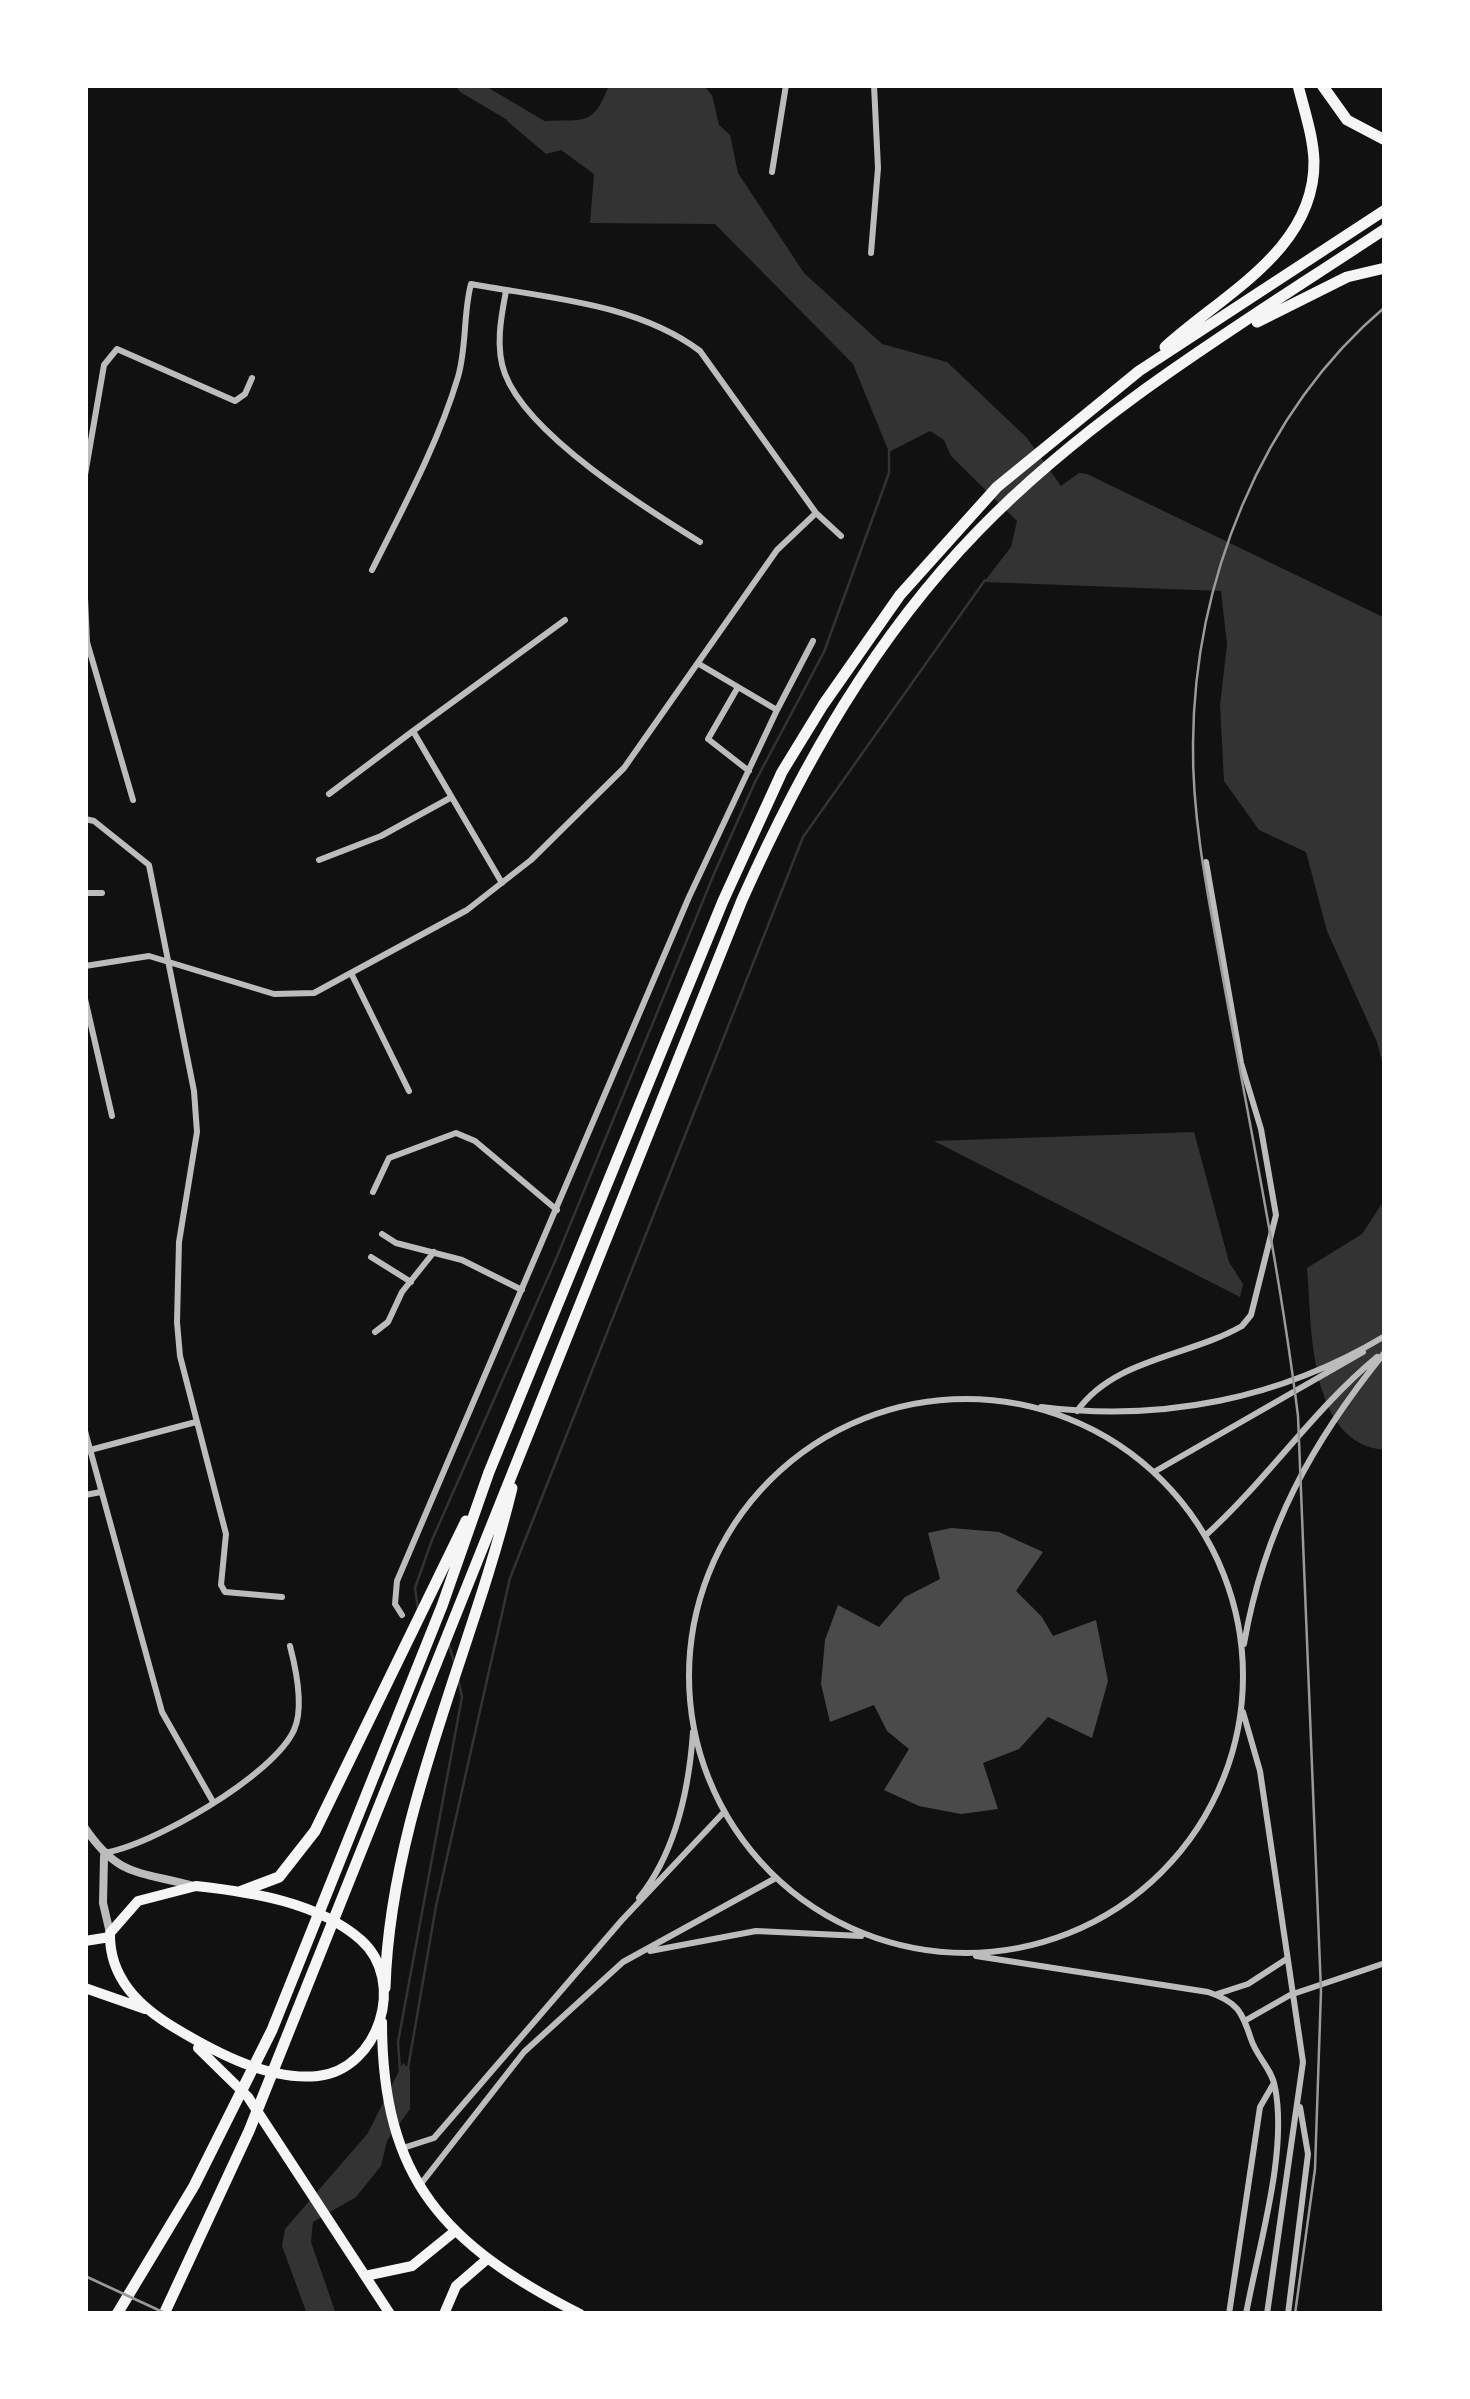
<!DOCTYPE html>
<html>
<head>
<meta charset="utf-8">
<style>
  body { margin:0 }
  #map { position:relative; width:1470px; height:2399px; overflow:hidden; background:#111; font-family:Inter,sans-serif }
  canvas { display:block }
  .frame { position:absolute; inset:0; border:88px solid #fff; pointer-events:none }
</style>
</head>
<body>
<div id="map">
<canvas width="1470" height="2399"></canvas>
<div class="frame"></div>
</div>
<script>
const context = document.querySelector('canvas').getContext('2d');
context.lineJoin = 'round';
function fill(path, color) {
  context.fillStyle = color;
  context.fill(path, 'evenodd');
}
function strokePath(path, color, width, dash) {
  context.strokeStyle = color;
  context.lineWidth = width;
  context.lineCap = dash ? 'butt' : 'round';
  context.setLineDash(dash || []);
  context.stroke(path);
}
fill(new Path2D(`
  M609,85H703L712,95L719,125L730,135L738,173L804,273L882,344L947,362L1027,438L1061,486L1079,473L1087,474L1385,618V1073L1377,1042L1327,931L1306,852L1259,830L1224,781L1220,705L1227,645L1221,591L984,582L1011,547L1017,521L951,456L944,440L930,431L889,452L853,364L715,224L590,223L594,174L561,150L546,154L506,120C521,123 531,122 547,121C585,119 593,127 609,85Z
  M1194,1132L1229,1262L1243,1284L1240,1297L934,1141Z
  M1385,1199V1450C1307,1444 1312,1324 1307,1268L1362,1234Z
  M403,2063L410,2069V2109L387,2141L381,2166L356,2197L313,2222L311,2242L336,2314H307L282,2246L285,2229L368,2133Z`), '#333');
strokePath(new Path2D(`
  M418,1609L415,1588L432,1540L556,1259L714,874L755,782L824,652L889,473V451
  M449,1645L454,1662
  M408,2068L436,1906L510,1578L803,837L985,580
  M400,2070L398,2042L462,1697L458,1679`), '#333', 2.5);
strokePath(new Path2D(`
  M466,85L547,133`), '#333', 18);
fill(new Path2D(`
  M951,1528L999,1532L1043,1552L1016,1591L1042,1617L1053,1636L1096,1620L1108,1681L1092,1738L1048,1717L1019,1749L983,1763L998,1809L961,1814L919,1806L884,1790L909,1749L887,1731L874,1705L830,1722L821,1684L825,1640L838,1605L879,1627L905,1597L940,1579L928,1533Z`), '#4a4a4a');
strokePath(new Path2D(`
  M772,172L786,85
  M871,253L878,168L874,85
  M506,291C501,317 495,348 505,374C528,435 645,508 700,542
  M85,475L104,365L117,349L235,401L245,394L252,378
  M372,570C403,508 438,444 458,377C467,346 463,314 471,284C547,298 636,303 700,351L816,513L841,536
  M85,598L87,642L133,800
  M738,687L708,739L749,771
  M777,710L813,641
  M329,794L413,731
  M85,819L94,821L149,865L194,1091L197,1132L179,1242L177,1322L180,1356L226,1534L221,1585L225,1592L282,1597
  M319,860L381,836L450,798
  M502,883L413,731L565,620
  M85,893H102
  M85,966L149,956L274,994L314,993L467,910L531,860L624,768L777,550L816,513
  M352,975L409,1091
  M85,999L112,1116
  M373,1192L389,1158L456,1133L475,1141L557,1210
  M382,1234L396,1243L462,1260L522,1290
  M371,1257L411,1282
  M375,1332L388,1322L402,1292L434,1252
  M689 1676a277 277 0 1 1 554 0a277 277 0 1 1-554 0Z
  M1041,1407C1163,1422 1280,1399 1385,1336
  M1077,1411C1115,1358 1188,1357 1242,1326L1251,1315L1276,1215L1261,1129L1241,1063L1206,862
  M85,1431L162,1712L212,1800
  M90,1450L196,1422
  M1154,1472L1363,1352
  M85,1495L101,1492
  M1205,1536C1267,1480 1313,1410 1377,1357
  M402,1615L395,1604L397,1581L689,897L777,710L699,664
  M1244,1644C1264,1528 1312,1442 1385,1352
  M1243,1712L1260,1771L1303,2062L1267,2314
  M103,1853C152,1846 274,1775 294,1730C304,1708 296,1669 290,1646
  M639,1898C676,1852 689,1789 693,1732
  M650,1951L756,1931L861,1936
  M976,1956L1208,1992C1238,2002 1242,2012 1251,2039C1256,2056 1272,2069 1275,2087C1288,2153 1258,2248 1246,2314
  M1217,1994L1248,1984L1285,1960
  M1248,2019L1290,1995L1385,1963
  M403,2148L434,2138L622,1920L724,1812
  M420,2185L524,2052L623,1962L774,1879
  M1229,2314L1260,2107L1274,2083
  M1288,2314L1308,2154L1300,2107`), '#bcbcbc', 6);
strokePath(new Path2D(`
  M85,1828C119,1878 139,1871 194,1886
  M104,1857L103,1903L110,1933`), '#bcbcbc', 8);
strokePath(new Path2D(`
  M196,1886C251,1892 318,1902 361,1940C407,1981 379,2069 318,2076C268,2081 215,2052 175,2028C138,2006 109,1977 110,1933L138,1901Z
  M85,1941L110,1937
  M85,1988L145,2009
  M382,2022C382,2180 445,2245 580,2314
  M198,2048L248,2097L390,2314
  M365,2276L412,2266L454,2232
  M444,2314L456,2286L486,2260`), '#f5f5f5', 10);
strokePath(new Path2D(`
  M1322,85L1347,120L1385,140
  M1257,322L1347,277L1385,268
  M1165,347C1223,294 1315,250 1314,161C1313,135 1304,110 1298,85
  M242,1891L279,1877L315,1831L466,1521
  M385,1988C390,1817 472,1653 512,1488
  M117,2314L194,2186L272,2030L442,1606L489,1472L723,901L782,772L823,705L900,595L997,487L1139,371L1385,210
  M164,2314L249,2131L742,900C802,766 874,638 978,531C1095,410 1245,322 1385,229`), '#f5f5f5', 11);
strokePath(new Path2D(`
  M85,2276L167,2314
  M1295,2314L1315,2169L1321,1991L1298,1416C1280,1271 1250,1127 1224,984C1210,905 1192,824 1193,744C1194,583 1260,413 1385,307`), '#9a9a9a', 2.5);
</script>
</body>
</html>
